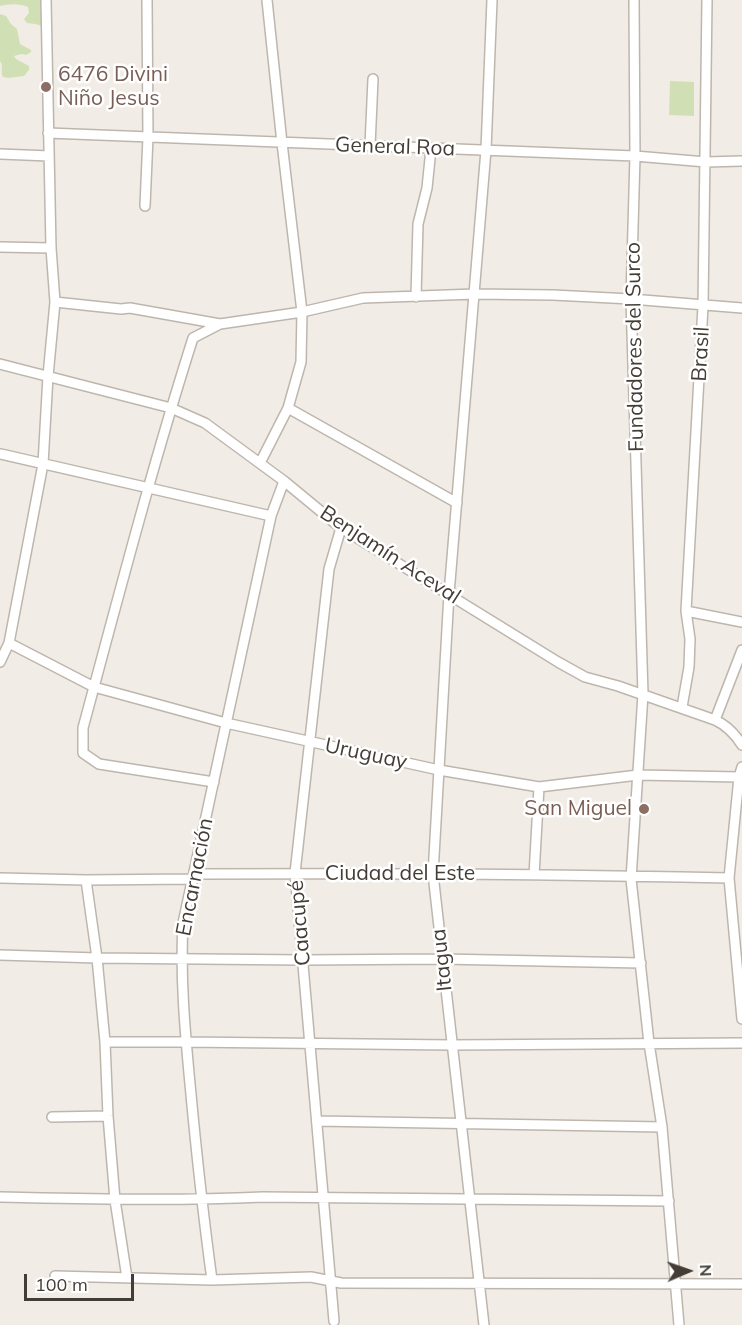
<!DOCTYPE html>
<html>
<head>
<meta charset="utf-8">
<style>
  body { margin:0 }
  #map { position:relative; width:742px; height:1325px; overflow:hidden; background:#f1ede6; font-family:Mulish,sans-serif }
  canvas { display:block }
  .north { position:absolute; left:658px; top:1241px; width:60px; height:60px; -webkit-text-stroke:4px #fff; paint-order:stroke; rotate:88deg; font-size:16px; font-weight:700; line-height:24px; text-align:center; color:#433d36 }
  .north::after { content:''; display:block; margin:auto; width:21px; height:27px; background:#433d36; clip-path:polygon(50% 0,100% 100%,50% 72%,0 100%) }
  .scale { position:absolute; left:24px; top:1274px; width:110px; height:27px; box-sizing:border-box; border:3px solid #433d36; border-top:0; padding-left:8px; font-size:18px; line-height:21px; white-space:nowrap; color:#433d36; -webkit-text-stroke:4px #fff; paint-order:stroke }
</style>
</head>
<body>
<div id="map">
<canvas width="742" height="1325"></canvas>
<div class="north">N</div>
<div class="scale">100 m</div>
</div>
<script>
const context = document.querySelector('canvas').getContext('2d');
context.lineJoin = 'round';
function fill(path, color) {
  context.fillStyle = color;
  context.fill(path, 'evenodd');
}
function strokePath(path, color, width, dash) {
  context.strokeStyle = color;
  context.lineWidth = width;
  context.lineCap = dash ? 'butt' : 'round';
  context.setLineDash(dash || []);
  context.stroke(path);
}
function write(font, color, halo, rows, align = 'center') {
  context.font = font + ' Mulish,sans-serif';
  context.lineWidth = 5;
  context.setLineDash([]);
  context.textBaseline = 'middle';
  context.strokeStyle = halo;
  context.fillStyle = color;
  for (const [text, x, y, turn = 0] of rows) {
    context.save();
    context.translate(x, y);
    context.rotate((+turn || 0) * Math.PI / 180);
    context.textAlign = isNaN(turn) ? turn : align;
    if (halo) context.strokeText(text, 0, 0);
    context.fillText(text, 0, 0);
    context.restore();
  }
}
fill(new Path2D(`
  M0,0H43V26L35,24L27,23L24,19L29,13L28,7C19,3 9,4 0,6Z
  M0,14L6,16L11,24L17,29L20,44L31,50V52L26,55L22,54L14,56L16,59L29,66V70L24,76L9,78L3,77C0,72 4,65 0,61Z
  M670,81L694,82V116L669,115Z`), '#d0e0b4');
const minor = new Path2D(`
  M634,0L635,156L631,299L643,694L631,879L649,1043L662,1127L679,1325
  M48,133L635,156L706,162L742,161
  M370,146L373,79
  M0,154L49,156
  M145,206L148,137L147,0
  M0,247L51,248
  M416,297L418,224L427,188L431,149
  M55,302L121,309L130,308L220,324L302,312L363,298L475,294L553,295L631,299L742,308
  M0,364L171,408L205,423L284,481L341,528L558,662L585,677L618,686L715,720C726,725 735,734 742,745
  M288,408L457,503
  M1,454L271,516
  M260,463L288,408L301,362L302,312L282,143L267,0
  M686,611L742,622
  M9,643L94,687L226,723L439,770L539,787L638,775L739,777
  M0,662L9,643L43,464L48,376L55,302L51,248L46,0
  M682,707L689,667L690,639L686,611L703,306L707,0
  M715,720L742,650
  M742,767L739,777L729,878L742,1019
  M214,782L99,764L83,753V728C118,598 152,467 193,338L220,324
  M534,875L539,787
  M0,878L86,880L192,879L200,874C376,873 553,874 729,878
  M86,880L97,958L105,1042L108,1116L115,1200L127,1278
  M0,955L97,958L303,960L442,959L641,963
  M105,1042H186L452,1045L742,1043
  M52,1117L108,1116
  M317,1121L662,1127
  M0,1197C88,1199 175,1201 263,1197L669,1201
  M55,1276L212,1280L311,1277L341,1283L742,1284
  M212,1280C203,1214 196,1149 190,1084C185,1031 180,976 183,923L271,516L284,481
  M334,1321L295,873L329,569L341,528
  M484,1325L433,874L449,594L486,150L492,0`);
strokePath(minor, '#beb6ad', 12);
strokePath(minor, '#fff', 9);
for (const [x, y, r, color] of [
  [46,87,6,"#8d6e63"],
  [644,809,6,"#8d6e63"]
]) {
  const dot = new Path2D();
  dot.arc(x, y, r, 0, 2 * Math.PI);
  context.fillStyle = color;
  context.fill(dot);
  strokePath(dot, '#fff', 2);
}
write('21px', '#785e54', '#fff', [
  ["6476 Divini",58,75],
  ["Niño Jesus",58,99],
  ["San Miguel",632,809,"right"]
], 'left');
write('21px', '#433d36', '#fff', [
  ["General Roa",395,147,2],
  ["Fundadores del Surco",635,347,-91],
  ["Brasil",701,354,-87],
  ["Benjamín Aceval",390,555,33],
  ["Uruguay",366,754,12],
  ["Ciudad del Este",400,874],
  ["Encarnación",195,877,-79],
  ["Caacupé",300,923,-95],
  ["Itagua",442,960,-96]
]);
</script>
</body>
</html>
